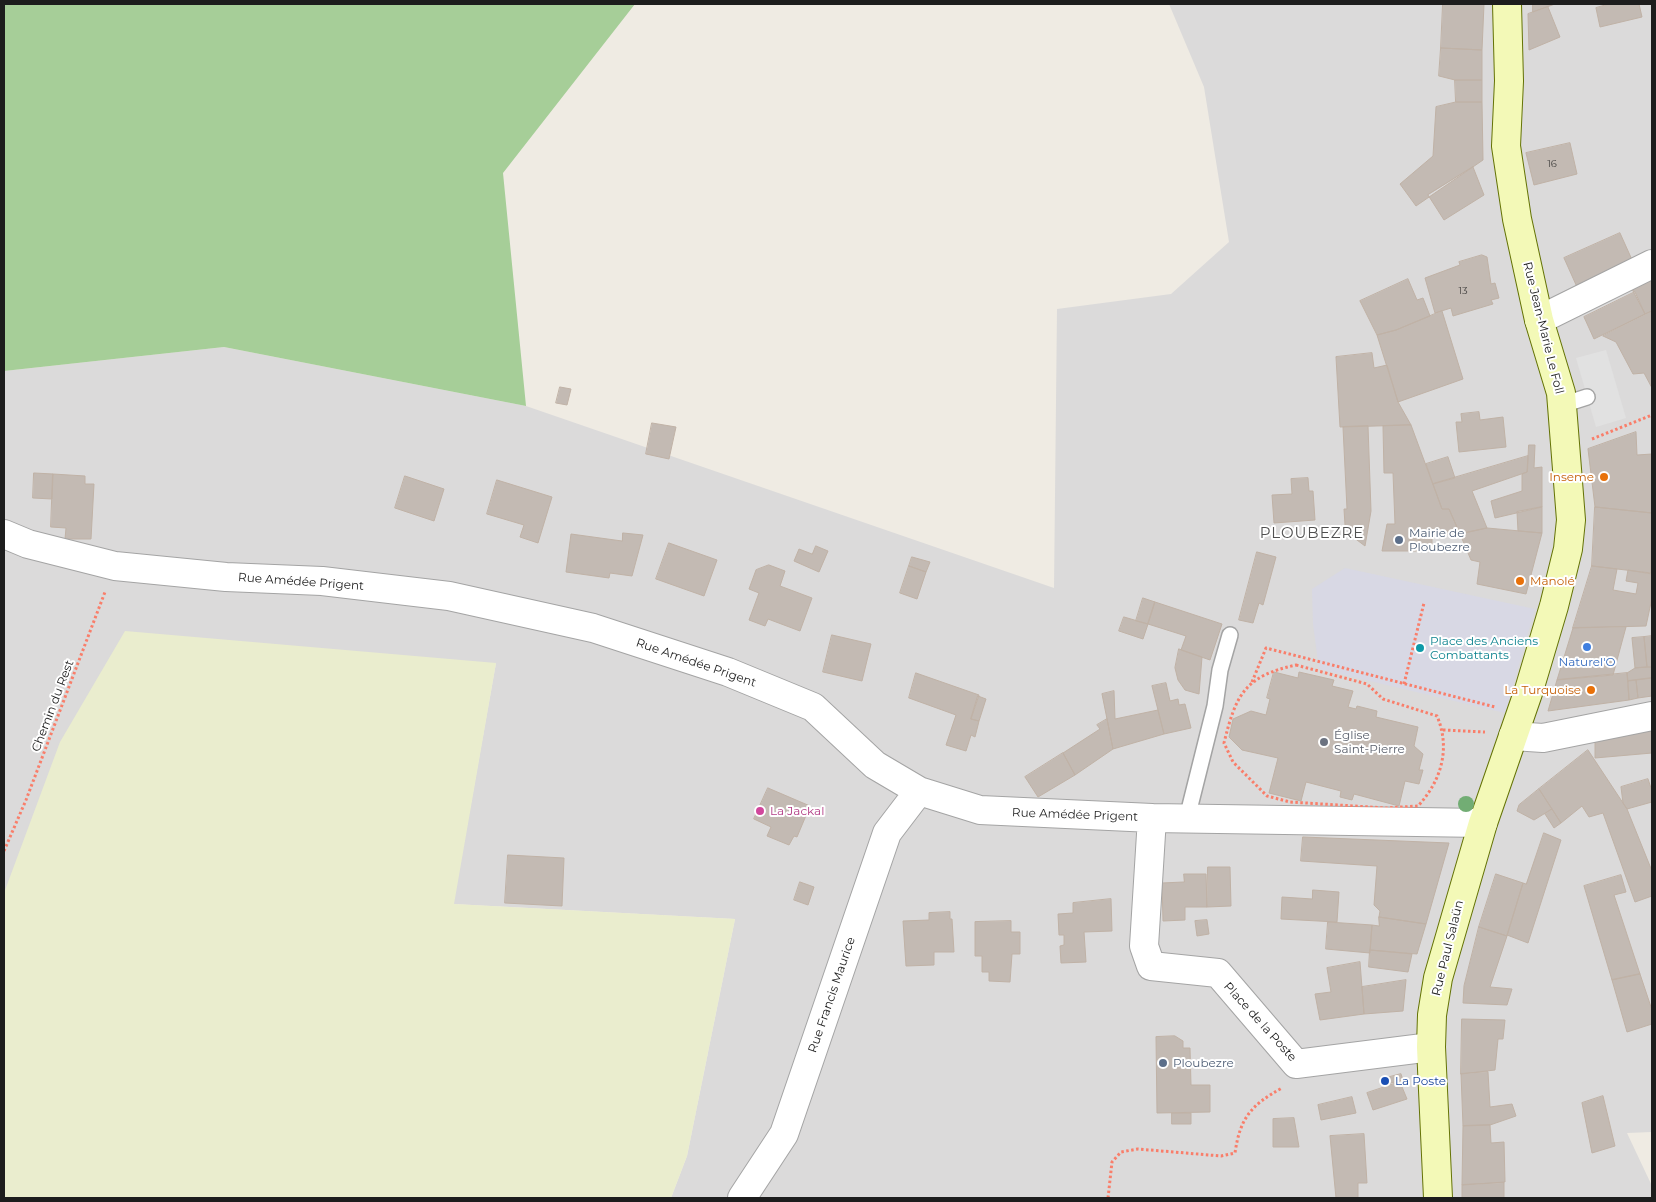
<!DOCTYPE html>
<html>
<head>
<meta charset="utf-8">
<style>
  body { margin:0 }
  #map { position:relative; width:1656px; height:1202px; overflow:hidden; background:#efebe3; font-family:Montserrat,sans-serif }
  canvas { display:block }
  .frame { position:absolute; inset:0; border:5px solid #1d1d1d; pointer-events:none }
</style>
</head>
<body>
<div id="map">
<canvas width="1656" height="1202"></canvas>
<div class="frame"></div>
</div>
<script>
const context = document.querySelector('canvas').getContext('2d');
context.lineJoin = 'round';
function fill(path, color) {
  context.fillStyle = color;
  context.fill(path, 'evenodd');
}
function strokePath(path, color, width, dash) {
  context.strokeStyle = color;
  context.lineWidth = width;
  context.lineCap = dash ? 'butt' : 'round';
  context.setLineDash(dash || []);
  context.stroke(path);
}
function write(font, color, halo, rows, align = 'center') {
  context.font = font + ' Montserrat,sans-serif';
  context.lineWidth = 4;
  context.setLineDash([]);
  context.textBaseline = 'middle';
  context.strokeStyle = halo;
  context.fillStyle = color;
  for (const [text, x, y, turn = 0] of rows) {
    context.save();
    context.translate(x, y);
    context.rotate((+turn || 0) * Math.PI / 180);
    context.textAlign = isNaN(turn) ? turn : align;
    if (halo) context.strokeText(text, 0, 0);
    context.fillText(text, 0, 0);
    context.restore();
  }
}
fill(new Path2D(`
  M1169,4H1652V1132L1627,1133L1652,1186V1198H671L687,1156L735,919L453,904L496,663L4,893V371L224,347L526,406L1054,588L1057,309L1171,294L1229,242L1204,87Z`), '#dbdada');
fill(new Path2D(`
  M125,631L496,663L454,904L735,919L687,1156L671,1198H4V893L60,742Z`), '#eaedce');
fill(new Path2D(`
  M4,4H635L503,173L526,406L224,347L4,371Z`), '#a6ce98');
fill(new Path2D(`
  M1606,350L1626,418L1596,427L1576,358Z`), '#e1e1e1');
fill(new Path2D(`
  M1345,568L1535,609L1505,713L1319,669L1313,624L1312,589Z`), '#d8d8e4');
const building = new Path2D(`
  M1443,4H1484L1482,50L1441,48Z
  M1533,4H1555L1533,12Z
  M1609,4H1639L1642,17L1600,27L1596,8Z
  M1548,7L1560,37L1529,50L1528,14Z
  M1441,48L1482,50V80H1455L1439,76Z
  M1455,80H1482V102H1456Z
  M1456,102H1482L1483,160L1416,206L1400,184L1433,156L1436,107Z
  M1570,143L1577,174L1534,185L1526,153Z
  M1473,167L1484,195L1444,220L1428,195Z
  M1620,233L1633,262L1577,287L1564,258Z
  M1482,255L1487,257L1491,284L1495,283L1499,298L1491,300L1493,304L1453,316L1451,308L1435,313L1425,278L1460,265L1459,262Z
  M1652,278V311L1645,314L1632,289Z
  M1408,279L1417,300L1423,298L1430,316L1396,330L1377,335L1360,301Z
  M1635,292L1645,314L1594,339L1584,317Z
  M1442,311L1463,379L1398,402L1377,335L1396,330Z
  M1652,311V388L1644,373L1633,374L1616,342L1603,336Z
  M1372,353L1374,368L1387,365L1398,402L1411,425L1340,427L1336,357Z
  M560,387L571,389L567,405L556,403Z
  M1479,412L1480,420L1503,417L1506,447L1459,452L1456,422H1462L1461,414Z
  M652,423L676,427L669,459L646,454Z
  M1411,425L1442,509H1449L1460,534L1419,535L1420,551H1382L1387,524H1395L1393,473H1384L1383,426Z
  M1368,426L1371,511L1365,546L1353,537L1345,525L1344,509H1347L1343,427Z
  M1636,432L1637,455L1652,454V513L1595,507L1588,449Z
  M1529,445H1535L1534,468L1542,467V507L1495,518L1491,501L1522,491V474L1527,472Z
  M1528,456L1527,472L1472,491L1487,528L1460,534L1449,509H1442L1433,484Z
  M1448,457L1455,478L1433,484L1426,464Z
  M34,473L53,474L52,499L33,498Z
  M53,474L85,476V484H94L91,539H65L66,528L51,527Z
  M405,476L444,489L434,521L395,508Z
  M1308,478L1309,491H1313L1315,520L1274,523L1272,495L1292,494L1291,479Z
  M497,480L552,497L538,543L520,537L524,525L487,514Z
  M1542,507V533L1518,531L1517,512Z
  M1595,507L1652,513L1651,573L1592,566Z
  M1487,528L1542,533L1526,594L1477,584L1480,562L1471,560L1460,534Z
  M623,533L643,535L632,576L610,573L609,578L566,572L571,534L622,541Z
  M1419,535H1432V550L1420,551Z
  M669,543L717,560L704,596L656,579Z
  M816,546L828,551L819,572L794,561L799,549L812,554Z
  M1257,552L1276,557L1263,605L1259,603L1253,623L1239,620Z
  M912,557L930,562L926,572L909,566Z
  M769,565L785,571L780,586L812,598L800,631L768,619L765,626L749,620L759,593L749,589L756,570Z
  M909,566L926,572L917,599L900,593Z
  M1592,566L1617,569L1613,590L1636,594L1638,583L1626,581L1628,570L1652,574V598L1646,626L1573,628Z
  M1143,598L1155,602L1148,624L1136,621Z
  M1155,602L1222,624L1210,660L1181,650L1186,636L1148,624Z
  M1124,617L1148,624L1143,639L1119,631Z
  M1626,627L1613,675L1557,680L1573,628Z
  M832,635L871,644L862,681L823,672Z
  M1652,636V667H1647L1644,637Z
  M1644,637L1647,667L1635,668L1632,638Z
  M1179,649L1202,657L1199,694L1185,690L1178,680L1175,668Z
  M1647,667H1652V678L1628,681L1627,673L1635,668Z
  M1274,672L1298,678L1299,672L1334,680L1332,686L1353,691L1348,707L1356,709L1357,706L1377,711L1376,717L1418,727L1414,746L1423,754L1419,770H1423L1419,784L1405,781L1399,806L1354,794L1352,800L1340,797L1341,791L1306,782L1301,801L1269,793L1278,758L1242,750L1229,737L1233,719L1251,711L1266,715L1270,699L1267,698Z
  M916,673L979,695L971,719L979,721L975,737L971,735L966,751L946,745L956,715L909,698Z
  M1627,673L1629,700L1548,711L1557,680Z
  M1652,678V696L1638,698L1636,680Z
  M1636,680L1638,698L1629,700L1628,681Z
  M1166,683L1170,701L1178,699L1179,705L1185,704L1191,728L1164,734L1152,686Z
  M1114,691L1115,719L1158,710L1164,734L1113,749L1102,694Z
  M978,696L986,699L979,721L971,719Z
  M1107,719L1113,749L1075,775L1063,753L1100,729L1097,725Z
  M1652,729V753L1595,758V734Z
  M1588,750L1627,809L1652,871V896L1635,902L1603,813L1589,817L1582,806L1561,823L1539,789Z
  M1063,753L1075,775L1038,797L1025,777Z
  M1648,779L1652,791V802L1627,809L1623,803L1621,787Z
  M768,788L810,806L797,837L794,836L789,845L767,836L771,827L754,819Z
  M1539,789L1552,809L1534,820L1517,811L1519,805Z
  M1552,809L1561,823L1554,828L1545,814Z
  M1544,833L1561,840L1528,943L1507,935L1523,883L1526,884Z
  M1303,837L1449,843L1426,924L1379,917L1380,911L1374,905L1377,866L1301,861Z
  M508,855L564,858L562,906L505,903Z
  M1208,867H1230L1231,906L1207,907Z
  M1184,874H1206L1207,907H1185V920L1163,921L1162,883L1184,882Z
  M1496,874L1523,883L1507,936L1479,927Z
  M1621,875L1626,892L1614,895L1640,974L1612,980L1584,886Z
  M800,882L814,887L808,905L794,900Z
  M1313,890L1339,892L1337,922L1281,919L1282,897L1312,899Z
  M1111,899L1112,931L1084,932L1086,962L1061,963L1060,946L1064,945V935H1059L1058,914L1073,913V903Z
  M950,912V919H952L954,952H934V965L906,966L903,921L929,920V913Z
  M1379,917L1426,924L1417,954L1370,950L1372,925L1379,926Z
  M1207,920L1209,934L1197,936L1195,921Z
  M1011,921V932H1020V954H1012L1010,982L989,981V972H982V956H975V922Z
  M1328,922L1372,925L1370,953L1326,949Z
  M1479,927L1507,936L1490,987L1512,989L1507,1005L1463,1003L1464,986Z
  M1370,950L1412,954L1408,972L1369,967Z
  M1360,962L1364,1014L1320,1020L1315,994L1331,992L1327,968Z
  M1640,974L1652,1010V1024L1627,1032L1612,980Z
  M1406,980L1403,1011L1364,1014L1362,987Z
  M1462,1019L1505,1020L1503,1039H1498L1495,1070L1461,1074Z
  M1175,1036L1183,1041V1048H1190L1191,1085H1210V1112L1157,1113L1156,1037Z
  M1488,1072L1490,1107L1512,1104L1516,1116L1490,1125L1463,1126L1461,1074Z
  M1401,1074L1403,1080L1387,1084L1386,1078Z
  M1400,1082L1407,1099L1373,1110L1367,1093Z
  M1603,1096L1615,1146L1592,1153L1582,1103Z
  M1352,1097L1356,1113L1321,1120L1318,1105Z
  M1172,1113H1191V1124H1172Z
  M1294,1118L1299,1147H1273V1119Z
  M1490,1125L1491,1143L1504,1142L1505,1182L1462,1185L1463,1126Z
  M1364,1134L1367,1183H1358V1198H1336L1330,1136Z
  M1504,1183V1198H1462V1185Z`);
fill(building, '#c3bab3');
strokePath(building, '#c0b2a6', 1);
const lane = new Path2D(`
  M1562,405L1587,397
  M1187,818L1215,706L1220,670L1230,635`);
const street = new Path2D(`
  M1539,320L1652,264
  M4,534L28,544L115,566L226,577L322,581L449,596L593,628L728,672L813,707L875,765L919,791L980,810L1152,818L1483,823
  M1513,736L1543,738L1652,716
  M1152,818L1144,946L1151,966L1218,973L1296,1064L1431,1047
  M742,1198L784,1134L887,833L919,791`);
const secondary = new Path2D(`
  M1438,1198L1431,1047L1432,1015L1438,978L1483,823L1529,690L1554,606L1568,549L1571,520L1561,393L1539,320L1517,219L1506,146L1509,81L1507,4`);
strokePath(lane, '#a4a4a4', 18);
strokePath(street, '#a4a4a4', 30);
strokePath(secondary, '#647305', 30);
strokePath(new Path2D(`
  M1592,439L1652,415
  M1296,665L1367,684L1383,699L1437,716C1451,749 1441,781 1418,806L1386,808L1290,802L1267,796L1233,762L1224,743C1236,694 1245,676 1296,665Z
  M1252,682L1266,648L1495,707
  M1404,684L1424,603
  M1443,730L1485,732
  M4,851L26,800L105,592
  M1108,1198L1112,1162L1121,1152L1138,1149L1221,1156L1235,1153C1240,1118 1251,1105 1282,1088`), '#f97e6a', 3, [2.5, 2.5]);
strokePath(lane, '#fff', 15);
strokePath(street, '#fff', 28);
strokePath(secondary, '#f3f9b7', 28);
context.fillStyle = '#72ad74';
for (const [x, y] of [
  [1466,804]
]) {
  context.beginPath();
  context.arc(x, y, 8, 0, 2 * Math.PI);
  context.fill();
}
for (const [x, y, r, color] of [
  [1604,477,5,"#e8710a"],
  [1399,540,5,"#5c6f8a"],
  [1520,581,5,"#e8710a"],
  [1587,647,5,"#3f7fe0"],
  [1420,648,5,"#0f9aa8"],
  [1591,690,5,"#e8710a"],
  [1324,742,5,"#6b7280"],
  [760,811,5,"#d1479c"],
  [1163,1063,5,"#5c6f8a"],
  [1385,1081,5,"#1a4fb4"]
]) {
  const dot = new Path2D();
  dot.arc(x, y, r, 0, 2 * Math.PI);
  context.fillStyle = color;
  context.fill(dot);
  strokePath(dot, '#fff', 2);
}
write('10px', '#464442', null, [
  ["16",1552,164],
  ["13",1463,291]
]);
write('12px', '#1d1d1d', '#fff', [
  ["Rue Jean-Marie Le Foll",1543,328,76],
  ["Rue Amédée Prigent",301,582,4],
  ["Rue Amédée Prigent",696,663,19],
  ["Chemin du Rest",53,706,-69],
  ["Rue Amédée Prigent",1075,815,2],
  ["Rue Paul Salaün",1448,948,-76],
  ["Rue Francis Maurice",832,995,-71],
  ["Place de la Poste",1260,1022,48]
]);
write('12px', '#c56008', '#fff', [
  ["Inseme",1594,477],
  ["Manolé",1530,581,"left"],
  ["La Turquoise",1581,690]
], 'right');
write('12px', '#4e5e75', '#fff', [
  ["Mairie de",1409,533],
  ["Ploubezre",1409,547],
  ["Ploubezre",1173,1063]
], 'left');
write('12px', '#0d838f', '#fff', [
  ["Place des Anciens",1430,641],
  ["Combattants",1430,655]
], 'left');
write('12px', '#366cbe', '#fff', [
  ["Naturel'O",1587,662]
]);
write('12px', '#5b616d', '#fff', [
  ["Église",1334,735],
  ["Saint-Pierre",1334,749]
], 'left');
write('12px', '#b23c85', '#fff', [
  ["La Jackal",770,811]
], 'left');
write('12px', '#164399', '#fff', [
  ["La Poste",1395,1081]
], 'left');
context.letterSpacing = '1px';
write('15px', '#505050', '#fff', [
  ["PLOUBEZRE",1312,534]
]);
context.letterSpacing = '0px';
</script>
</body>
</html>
